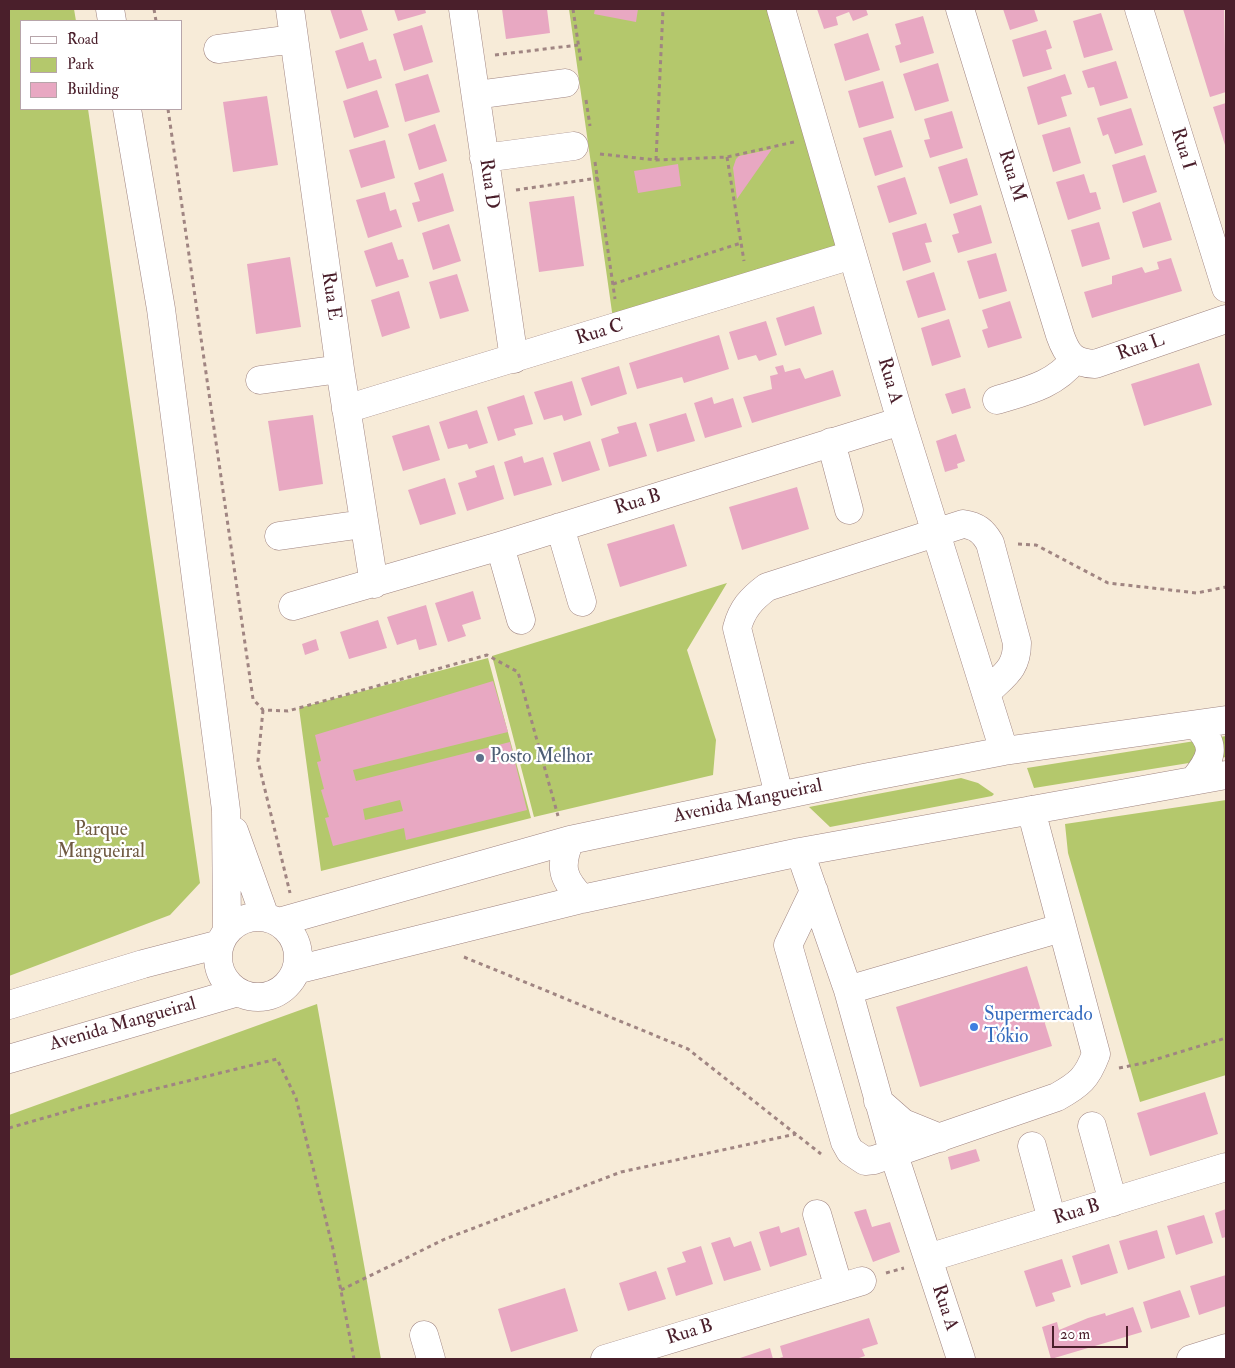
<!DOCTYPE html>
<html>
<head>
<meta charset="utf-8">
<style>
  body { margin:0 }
  #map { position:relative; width:1235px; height:1368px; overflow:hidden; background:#f7ebd8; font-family:"IM FELL Double Pica",serif }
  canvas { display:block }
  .frame { position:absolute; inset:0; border:10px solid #4a1f2b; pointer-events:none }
  .legend { position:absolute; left:20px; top:20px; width:162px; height:90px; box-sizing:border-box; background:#fff; border:1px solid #b7a5aa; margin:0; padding:6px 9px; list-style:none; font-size:15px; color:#4a1f2b }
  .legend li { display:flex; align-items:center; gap:10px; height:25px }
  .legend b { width:25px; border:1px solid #b7a5aa }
  .scale { position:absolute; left:1052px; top:1326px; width:76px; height:22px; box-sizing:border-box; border:2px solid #4a1f2b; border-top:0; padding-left:6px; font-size:15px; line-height:18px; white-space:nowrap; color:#4a1f2b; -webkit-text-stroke:4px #fff; paint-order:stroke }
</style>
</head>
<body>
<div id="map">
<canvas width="1235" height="1368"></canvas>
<div class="frame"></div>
<ul class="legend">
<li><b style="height:6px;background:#fff"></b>Road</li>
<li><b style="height:14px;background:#b4c86c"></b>Park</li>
<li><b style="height:14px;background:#e8a8c2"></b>Building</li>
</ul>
<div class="scale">20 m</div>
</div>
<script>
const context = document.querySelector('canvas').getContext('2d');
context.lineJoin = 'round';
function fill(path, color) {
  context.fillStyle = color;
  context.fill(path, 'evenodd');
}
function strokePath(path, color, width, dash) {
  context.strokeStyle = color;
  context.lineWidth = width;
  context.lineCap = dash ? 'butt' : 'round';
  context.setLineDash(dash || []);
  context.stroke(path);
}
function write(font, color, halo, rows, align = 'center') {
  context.font = font + ' "IM FELL Double Pica",serif';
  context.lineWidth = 4.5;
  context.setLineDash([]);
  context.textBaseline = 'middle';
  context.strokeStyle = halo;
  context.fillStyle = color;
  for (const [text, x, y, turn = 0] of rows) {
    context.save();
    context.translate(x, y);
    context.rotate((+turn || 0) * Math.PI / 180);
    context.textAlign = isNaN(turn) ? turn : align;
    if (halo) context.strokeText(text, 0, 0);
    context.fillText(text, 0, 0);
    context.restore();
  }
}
fill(new Path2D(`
  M9,9H74L76,21H21V109H88L200,883L170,915L9,976Z
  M569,9H770L841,234L831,253L613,319Z
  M727,583L687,650L716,740L713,775L534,817L492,656Z
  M488,658L531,818L321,871L299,708Z
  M1226,736V757L1034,788L1027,768Z
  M961,778L978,783L994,794L992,796L830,827L809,807Z
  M1226,800V1075L1140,1102L1068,853L1065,824Z
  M317,1004L381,1359H9V1115Z`), '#b4c86c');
fill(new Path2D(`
  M330,9H361L368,30L340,39Z
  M394,9H425L426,13L398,21Z
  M502,9H547L550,33L506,39Z
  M595,9H638L636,22L594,14Z
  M817,9H866L868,15L853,21L849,12L836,17L838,25L824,29Z
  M1003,9H1034L1038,21L1010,30Z
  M1183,9H1224L1226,92L1210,97Z
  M1101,13L1113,50L1084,58L1073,21Z
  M923,16L934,53L900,63L895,46L901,44L895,24Z
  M422,25L433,62L404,71L393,34Z
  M1046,30L1052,48L1046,50L1052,69L1023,77L1012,40Z
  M868,33L880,70L845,81L834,44Z
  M363,42L369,61L376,59L382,78L347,89L335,51Z
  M1116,61L1128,98L1100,106L1094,87L1088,88L1082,71Z
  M938,63L949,101L915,111L903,74Z
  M428,74L440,112L405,122L395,84Z
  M1065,74L1072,94L1061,97L1067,116L1038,125L1027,87Z
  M883,81L894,118L859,128L848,91Z
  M377,90L389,127L354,138L343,101Z
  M267,96L278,165L233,172L223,102Z
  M1226,103V145H1225L1213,107Z
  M1131,108L1143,145L1115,154L1108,134L1103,136L1097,118Z
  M952,111L963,148L930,158L924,140L930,139L924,119Z
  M435,124L447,161L419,170L408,134Z
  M1070,127L1081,163L1053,172L1042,135Z
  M891,130L903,167L875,176L863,138Z
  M385,140L395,178L361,188L349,150Z
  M772,149L737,199L733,168L736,159L739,156Z
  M1145,155L1157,192L1123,203L1112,165Z
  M967,158L978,195L950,204L938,167Z
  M678,164L681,186L638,193L634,171Z
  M443,173L454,211L418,222L412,203L420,201L414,183Z
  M1084,174L1090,193L1096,192L1101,209L1068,220L1056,182Z
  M905,177L917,214L889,223L877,186Z
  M385,192L390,211L396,209L402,227L368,238L356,200Z
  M574,196L584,266L539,272L529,202Z
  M1160,202L1172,240L1143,248L1132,212Z
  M981,205L992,243L958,253L952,235L959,233L953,214Z
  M1099,222L1110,259L1082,267L1071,230Z
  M926,223L932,242L925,243L931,262L903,271L892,233Z
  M449,224L461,261L433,270L422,233Z
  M392,242L398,260L403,259L409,277L376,287L364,251Z
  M996,253L1007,291L979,299L967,261Z
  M290,257L301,327L256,334L247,264Z
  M1171,258L1182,291L1092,318L1084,292L1112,284V276L1142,267L1145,273L1159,269L1157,262Z
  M934,272L946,310L918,318L906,281Z
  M457,274L469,311L440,319L429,282Z
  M399,291L410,328L382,337L371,300Z
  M1010,301L1022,338L988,348L982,330L988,328L982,310Z
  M814,306L822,334L785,346L776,318Z
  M949,319L961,357L932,366L921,328Z
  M766,321L777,355L759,361L756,355L738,360L729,332Z
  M719,335L729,369L684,383L682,377L637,389L629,363Z
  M1199,363L1212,405L1144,426L1131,384Z
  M783,365L785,372L800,368L805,379L833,370L841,396L752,423L743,397L772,389L770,376L778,374L775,367Z
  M619,366L627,394L591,406L581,378Z
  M572,381L582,415L564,421L562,415L544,420L534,392Z
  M965,388L971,408L952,414L945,394Z
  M524,395L533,424L514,429L516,435L498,441L487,407Z
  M712,397L714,404L733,398L742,427L705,438L694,403Z
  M477,410L488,443L469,449L467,444L448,449L439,422Z
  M686,413L695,441L657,452L649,424Z
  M313,415L323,484L279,491L268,421Z
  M636,422L647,456L609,467L601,439L619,433L617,427Z
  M429,425L440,460L403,471L392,436Z
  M956,434L965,461L957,464L958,468L945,472L936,441Z
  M590,441L600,470L562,482L553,453Z
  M522,456L524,463L543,457L552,485L514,496L504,462Z
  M494,465L504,499L467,511L458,483L477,477L475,471Z
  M445,478L456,514L420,525L408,490Z
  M797,487L809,529L742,550L729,507Z
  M674,524L687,566L620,587L607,544Z
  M473,591L481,619L462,625L466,636L448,642L435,603Z
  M426,605L437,645L419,650L416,639L397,645L387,617Z
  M378,620L387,648L349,659L340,632Z
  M316,639L319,650L305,655L302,644Z
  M493,681L508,732L353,770L356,781L510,742L527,810L406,840L404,828L333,846L325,818L329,817L321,790L324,789L317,762L321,761L315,735ZM400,800L403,811L365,820L363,809Z
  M1027,966L1052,1046L920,1087L896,1007Z
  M1205,1092L1218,1134L1150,1156L1137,1113Z
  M976,1149L980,1161L951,1170L948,1157Z
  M866,1209L872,1227L890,1222L900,1252L873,1262L854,1212Z
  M1226,1209V1237L1222,1238L1215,1213Z
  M1204,1215L1213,1243L1176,1255L1167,1226Z
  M779,1226L781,1233L799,1227L807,1255L770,1267L759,1232Z
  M1157,1230L1165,1258L1128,1270L1119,1241Z
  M730,1237L734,1247L751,1241L761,1270L724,1281L711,1243Z
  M1109,1244L1118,1273L1081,1285L1072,1256Z
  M701,1246L713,1284L676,1296L667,1268L686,1262L682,1252Z
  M1062,1259L1071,1287L1052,1293L1055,1301L1036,1307L1024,1271Z
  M656,1271L666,1299L628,1311L619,1283Z
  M1226,1275V1306L1199,1315L1190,1286Z
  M565,1288L578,1331L511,1352L498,1309Z
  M1180,1290L1190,1317L1151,1329L1143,1302Z
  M1133,1307L1142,1332L1051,1359L1042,1327L1057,1322L1059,1330L1088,1318L1105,1313L1106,1316Z
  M869,1318L878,1344L862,1349L865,1356L856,1359H776L783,1357L780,1346Z
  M770,1348L773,1359H737Z`), '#e8a8c2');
const minor = new Path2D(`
  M110,9L112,21
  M290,9L340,369L374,584
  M463,9L514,359
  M781,9L901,421L1004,751
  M960,9L1060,335C1067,355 1073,363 1095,364L1226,319
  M1139,9L1226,288
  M218,49L294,39
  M476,95L565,83
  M127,109L161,309L226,810L227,931
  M484,158L574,146
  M260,380L340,369
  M997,400C1026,391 1055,385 1074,360
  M346,409L852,255
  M831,442L849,510
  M560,527L582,602
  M279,536L363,524
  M500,546L521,620
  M293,606L500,546L901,421
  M1194,780C1211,759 1218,746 1196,725
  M779,795L737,628C742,609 751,599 767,587L963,524C977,526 983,531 990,543L1017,643C1017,669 1004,675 987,692
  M234,831L265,917
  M570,840C559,867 562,878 582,899
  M800,852L848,990L894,1155L961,1359
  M814,891L788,945L845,1142L850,1151L865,1161L874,1160L1057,1097C1080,1084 1087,1078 1096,1054L1031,810
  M218 957a40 40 0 1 1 80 0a40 40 0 1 1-80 0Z
  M279,922L570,840L864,778L1004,751L1226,720
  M296,970L582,899L800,852L1226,775
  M848,990L1061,928
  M9,1005L143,964L220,944
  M9,1059L238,992
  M878,1101L903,1123L940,1138
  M1092,1126L1113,1202
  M1032,1146L1052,1220
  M817,1214L839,1288
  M928,1258L1226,1167
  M424,1335L431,1359
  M605,1359L862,1281
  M1191,1359L1226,1348`);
strokePath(minor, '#a08582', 29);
strokePath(new Path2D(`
  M154,9L156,21
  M573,9L581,62
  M495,55L578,45
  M586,100L590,126
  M168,109L253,699L263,710L288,711L487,655L518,672L558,816
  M600,154L656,160L727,157L794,142
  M727,157L744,261
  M656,160L663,9
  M595,162L615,299
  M516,190L598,178
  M613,284L741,243
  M1018,544L1036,545L1108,583L1197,593L1226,587
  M263,710L258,761L290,893
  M464,957L688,1049L821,1154
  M1119,1068L1144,1063L1226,1038
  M9,1128L82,1107L277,1059L296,1098L333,1249L354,1359
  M886,1273L904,1268
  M341,1290L445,1239L621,1172L796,1134`), '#a08582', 3, [4, 4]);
strokePath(minor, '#fff', 28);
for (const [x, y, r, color] of [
  [480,758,5,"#5c6f8a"],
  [974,1027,5,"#3f7fe0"]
]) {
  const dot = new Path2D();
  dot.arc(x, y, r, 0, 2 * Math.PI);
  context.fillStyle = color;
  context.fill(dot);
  strokePath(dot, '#fff', 2);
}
write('19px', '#4a1f2b', '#fff', [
  ["Rua I",1182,149,73],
  ["Rua M",1011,176,73],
  ["Rua D",488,184,82],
  ["Rua E",330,296,82],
  ["Rua C",600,333,-17],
  ["Rua L",1141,348,-19],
  ["Rua A",889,381,74],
  ["Rua B",638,503,-17],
  ["Avenida Mangueiral",748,802,-12],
  ["Avenida Mangueiral",123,1025,-16],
  ["Rua B",1077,1213,-17],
  ["Rua A",944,1308,72],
  ["Rua B",690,1333,-17]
]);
write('19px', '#4e5e75', '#fff', [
  ["Posto Melhor",490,758]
], 'left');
write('19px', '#6f5a42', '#fff', [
  ["Parque",101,831],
  ["Mangueiral",101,853]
]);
write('19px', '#366cbe', '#fff', [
  ["Supermercado",984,1016],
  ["Tókio",984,1038]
], 'left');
</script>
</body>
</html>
